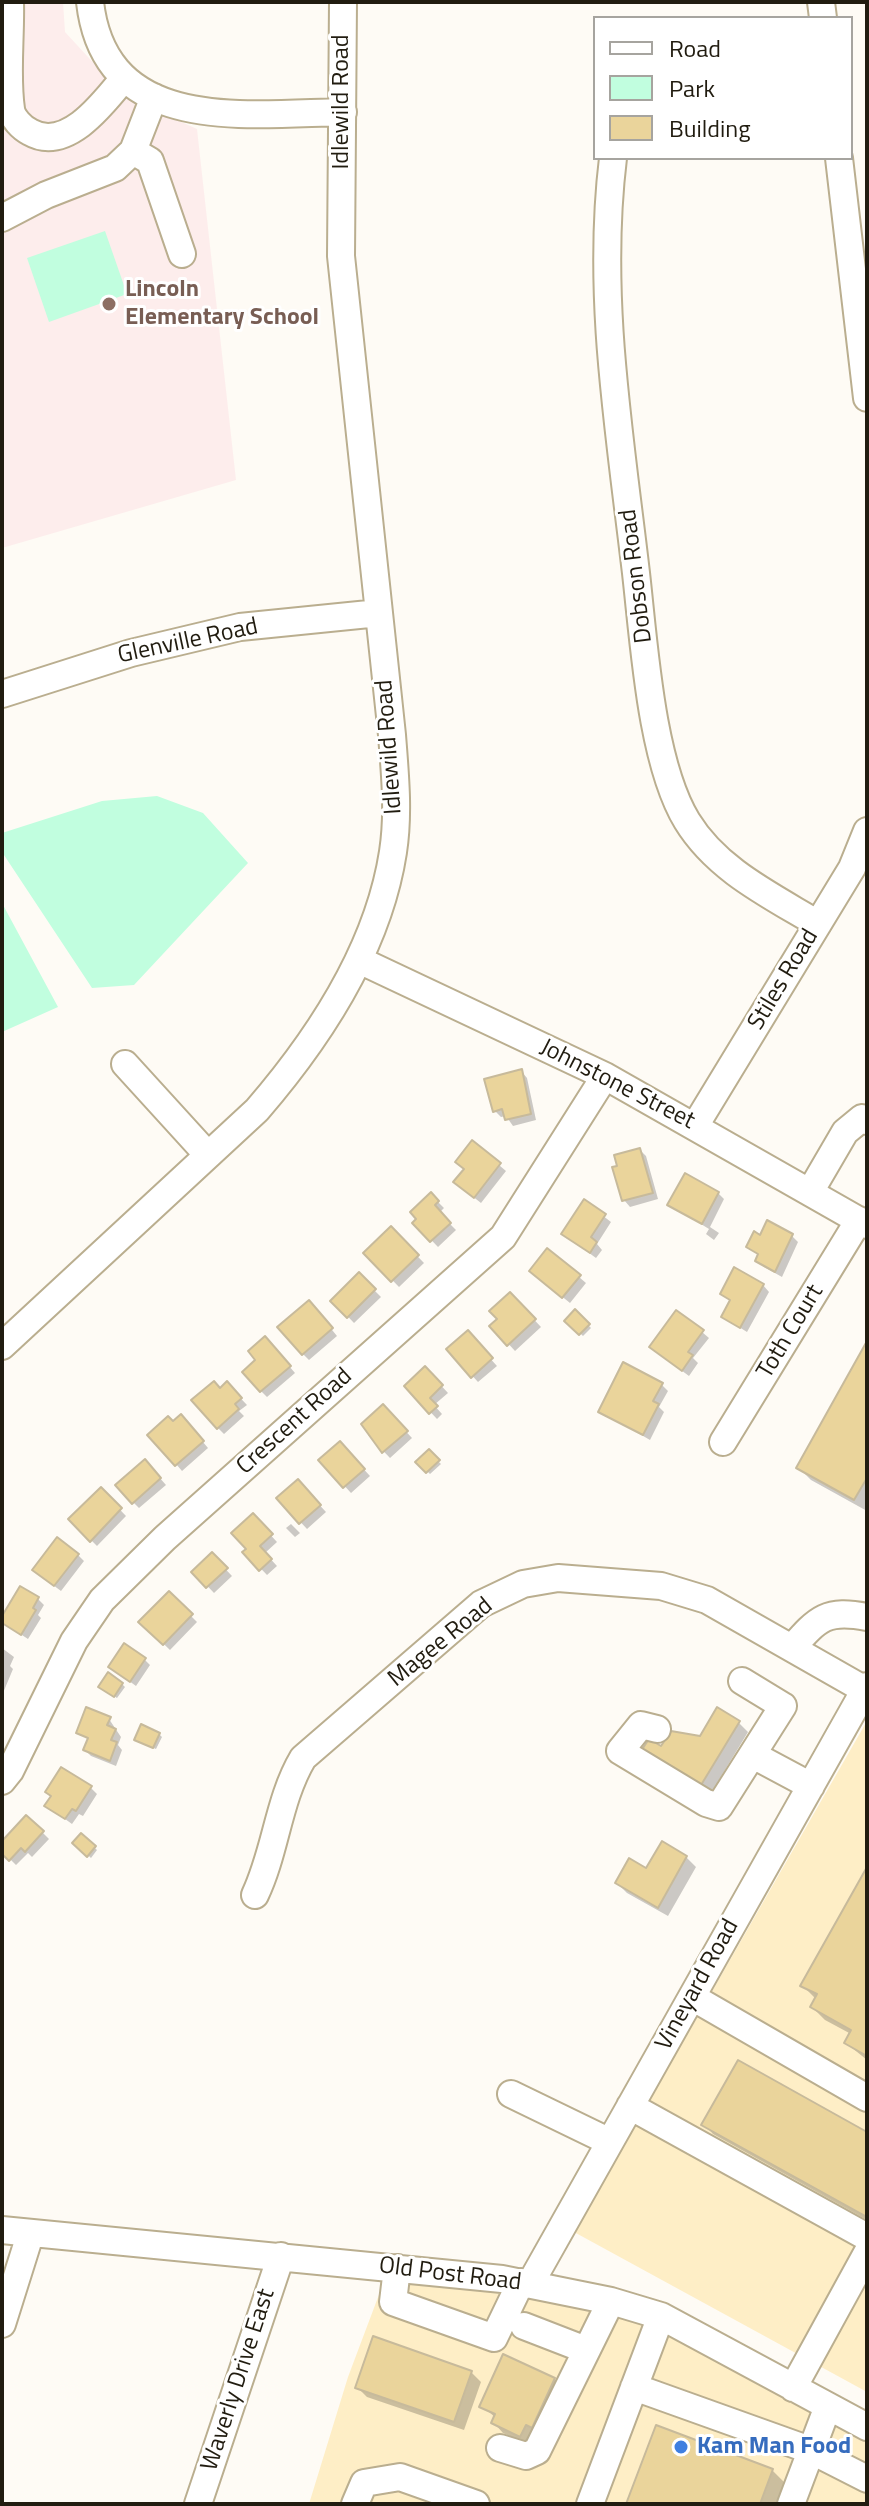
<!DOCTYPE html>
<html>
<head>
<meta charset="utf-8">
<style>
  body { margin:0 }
  #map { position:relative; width:869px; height:2506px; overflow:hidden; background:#fefbf5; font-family:"Titillium Web",sans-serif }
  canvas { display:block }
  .frame { position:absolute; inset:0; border:4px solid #211c10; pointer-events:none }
  .legend { position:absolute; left:593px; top:16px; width:260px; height:144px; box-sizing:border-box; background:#fff; border:2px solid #a6a49f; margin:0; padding:10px 14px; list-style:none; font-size:24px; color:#211c10 }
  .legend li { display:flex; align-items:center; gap:16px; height:40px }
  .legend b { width:40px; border:2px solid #a6a49f }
</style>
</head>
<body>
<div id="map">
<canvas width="869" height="2506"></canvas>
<div class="frame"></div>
<ul class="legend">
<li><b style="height:10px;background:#fff"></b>Road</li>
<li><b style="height:22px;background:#c1fedf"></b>Park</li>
<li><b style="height:22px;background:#ead49b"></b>Building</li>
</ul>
</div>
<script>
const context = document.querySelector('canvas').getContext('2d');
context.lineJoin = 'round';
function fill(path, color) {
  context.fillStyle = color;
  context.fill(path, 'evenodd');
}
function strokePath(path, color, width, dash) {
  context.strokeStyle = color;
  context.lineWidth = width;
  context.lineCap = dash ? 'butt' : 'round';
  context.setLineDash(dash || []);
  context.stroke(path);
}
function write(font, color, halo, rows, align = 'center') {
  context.font = font + ' "Titillium Web",sans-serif';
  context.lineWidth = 6;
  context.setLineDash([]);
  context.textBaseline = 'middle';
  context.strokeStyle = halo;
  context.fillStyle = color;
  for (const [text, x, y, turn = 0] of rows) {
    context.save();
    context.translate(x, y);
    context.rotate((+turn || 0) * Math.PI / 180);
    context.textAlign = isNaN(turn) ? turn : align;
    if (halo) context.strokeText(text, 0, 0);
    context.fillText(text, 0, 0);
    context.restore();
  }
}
fill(new Path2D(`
  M867,1721V2392L574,2232Z
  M386,2276L615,2308L704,2349L867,2440V2504H309L348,2377Z`), '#feeec6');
fill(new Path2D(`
  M2,2H63L65,32L124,96L197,129L236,480L2,548Z`), '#fdedec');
fill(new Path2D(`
  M105,231L127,294L49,322L27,258Z
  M157,796L203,813L248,863L134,985L92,988L2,852V833L102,801Z
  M2,903L58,1007L2,1032Z`), '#c1fedf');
fill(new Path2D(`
  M521,1071L527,1078L536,1120L513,1126L506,1116L501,1117L495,1111Z
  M473,1143L506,1171L481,1203L462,1188Z
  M640,1150L646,1156L658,1199L630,1207L624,1200Z
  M718,1193L724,1199L710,1227L719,1233L714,1240L706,1234L709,1229L670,1205Z
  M431,1195L444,1208L439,1213L456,1230L438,1247L415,1223Z
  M585,1202L611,1222L597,1244L602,1250L596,1258L563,1234Z
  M391,1229L424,1263L399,1287L366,1253Z
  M792,1236L798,1242L782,1277L764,1267L757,1261L760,1256L748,1247L761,1237Z
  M359,1275L381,1297L354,1323L333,1301Z
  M538,1277H579L586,1283L570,1303Z
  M763,1285L769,1292L747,1332L723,1317L732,1302L722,1294Z
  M510,1294L541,1327L515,1351L492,1326L499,1320Z
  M315,1309L337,1336L309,1360L303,1354Z
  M575,1312L591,1328L583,1336L567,1321Z
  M702,1332L709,1338L693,1358L698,1363L689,1376L658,1353Z
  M467,1333L497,1366L478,1382L448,1349Z
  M271,1345L295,1373L267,1397L261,1391L258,1360Z
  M867,1346V1511L811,1480L799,1468Z
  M425,1368L448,1393L434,1405L442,1414L437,1419L406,1386Z
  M227,1384L247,1405L239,1411L244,1416L224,1434L218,1428L220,1390Z
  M661,1384L668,1391L659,1407L664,1412L650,1440L600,1411Z
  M383,1407L412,1438L390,1458L368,1435Z
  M187,1423L208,1448L182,1471L176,1464L173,1424Z
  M346,1450L370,1476L351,1493L321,1460Z
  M429,1452L441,1464L430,1474L418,1462Z
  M151,1468L166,1485L139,1508L133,1502Z
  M298,1482L326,1512L307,1529L279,1499Z
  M101,1490L126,1516L97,1546L70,1519Z
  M253,1516L277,1542L265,1553L277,1566L267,1575L245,1552L249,1549Z
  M291,1524L300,1533L295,1537L286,1528Z
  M78,1555L84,1561L61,1591L41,1576Z
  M212,1555L232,1576L214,1593L194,1572Z
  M169,1594L197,1622L170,1650L141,1622Z
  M38,1599L44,1605L38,1615L41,1618L28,1639L2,1622Z
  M2,1648L14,1657L10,1666L13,1669L3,1693Z
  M144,1659L150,1665L136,1686L110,1667Z
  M122,1684L125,1687L117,1698L103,1689Z
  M109,1719L121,1737L118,1745L122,1750L116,1766L91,1756L85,1750L89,1740L78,1732Z
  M739,1723L748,1732L708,1798L662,1749Z
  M159,1734L162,1737L156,1749L139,1742Z
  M91,1788L97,1794L83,1816L79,1814L72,1824L47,1806Z
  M27,1817L49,1839L32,1857L28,1853L16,1865L2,1851V1844Z
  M82,1836L97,1850L91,1858L75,1843Z
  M686,1857L696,1867L668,1916L627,1893L617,1883Z
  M867,1871V2060L846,2043L851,2034L825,2020L812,2007L816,1999L803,1986Z
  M704,2124L867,2135V2220L713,2134Z
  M471,2372L481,2382L464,2430L367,2397L357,2387Z
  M554,2380L564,2389L530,2445L503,2433L494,2423L496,2418L482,2406Z
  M772,2470L785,2483L777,2504H628Z`), '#0003');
const building = new Path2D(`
  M522,1069L531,1114L505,1120L502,1109L493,1112L484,1079Z
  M472,1140L501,1163L474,1198L453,1182L464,1169L455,1162Z
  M640,1148L653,1193L622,1201L612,1167L617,1166L614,1155Z
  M685,1173L719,1192L702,1224L667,1205Z
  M431,1192L439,1201L435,1205L451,1223L430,1242L412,1223L416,1219L410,1212Z
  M584,1199L606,1214L591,1237L597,1242L590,1253L561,1234Z
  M767,1220L793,1234L775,1272L755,1261L758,1254L746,1247L754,1231L760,1235Z
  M391,1226L419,1255L391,1282L363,1253Z
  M547,1248L581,1275L562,1298L529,1271Z
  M734,1267L764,1284L740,1328L721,1317L730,1300L720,1294Z
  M359,1272L376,1289L347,1318L330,1301Z
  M510,1292L536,1319L507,1346L489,1326L497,1319L489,1311Z
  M309,1300L333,1328L302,1355L277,1327Z
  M575,1309L590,1324L579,1335L564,1321Z
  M676,1310L704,1330L688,1352L693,1355L682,1371L649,1347Z
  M468,1330L493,1358L471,1378L446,1349Z
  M265,1336L291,1366L260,1392L242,1372L255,1360L248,1351Z
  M867,1341V1478L854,1500L796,1468Z
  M623,1362L663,1383L653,1401L659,1404L643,1435L598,1412Z
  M425,1366L443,1385L430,1398L438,1406L429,1414L404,1386Z
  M214,1381L220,1388L227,1381L242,1398L235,1404L239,1409L217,1429L191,1400Z
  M383,1404L408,1431L382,1453L361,1424Z
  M181,1414L204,1441L175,1466L147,1435L168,1416L173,1421Z
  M340,1441L365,1469L343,1488L318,1460Z
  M429,1449L440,1460L426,1473L415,1462Z
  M145,1459L161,1478L132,1504L115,1485Z
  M298,1479L321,1505L299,1524L276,1498Z
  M101,1487L122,1508L90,1542L68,1519Z
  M253,1513L273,1534L260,1546L272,1559L259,1571L242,1552L246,1549L231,1533Z
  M57,1537L79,1554L54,1586L32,1570Z
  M212,1552L228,1568L206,1588L191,1572Z
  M20,1586L39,1597L33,1608L36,1610L21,1635L2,1623V1616Z
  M169,1591L193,1614L163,1645L138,1622Z
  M124,1643L146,1658L130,1682L108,1667Z
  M108,1672L123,1683L114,1697L98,1687Z
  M86,1707L111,1717L107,1725L116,1729L111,1740L117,1742L110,1761L83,1750L88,1738L76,1733Z
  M717,1707L740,1721L698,1790L639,1754L649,1739L661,1746L671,1731L700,1736Z
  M141,1724L160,1733L153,1748L134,1740Z
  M61,1767L92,1786L76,1811L72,1809L65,1819L44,1806L51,1796L45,1792Z
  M26,1815L44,1831L25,1852L21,1848L9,1861L2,1854V1841Z
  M81,1833L96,1846L87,1857L72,1843Z
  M662,1841L687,1856L658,1908L615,1883L629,1858L646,1868Z
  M867,1867V2056L844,2043L851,2030L810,2007L817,1994L800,1986Z
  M738,2060L867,2132V2217L701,2125Z
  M373,2336L472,2371L454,2422L355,2388Z
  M503,2354L555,2378L532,2428L526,2425L520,2437L491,2423L495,2414L479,2407Z
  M656,2425L773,2469L760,2504H626Z`);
fill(building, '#ead49b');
strokePath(building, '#c7ba9b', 2);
const minor = new Path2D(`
  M10,2C11,37 6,75 11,109C12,118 22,128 30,132C66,153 103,104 124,78
  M90,2C105,135 245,114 343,112
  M821,2L823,18
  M133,151L150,161L182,254
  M613,158C596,297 620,435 636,573C644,643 651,762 687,821C717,870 770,895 818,924
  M839,158L867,398
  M2,218L46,195L115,168L133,151L154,97
  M2,694L131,653L240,627L379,613
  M359,960L605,1076L867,1225
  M125,1064L207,1154
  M695,1126L852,868L867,831
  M810,1192L845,1132L862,1118L867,1121
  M2,1346L257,1110C320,1037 378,949 393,852C399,813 395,774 392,735L341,256L343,2
  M723,1442L859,1220
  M792,1648C818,1618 827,1609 867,1617
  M657,1729L641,1725L620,1751L706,1803L719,1807L783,1706L742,1681
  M753,1755L811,1786
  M2,1781L10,1771L74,1641L102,1600L165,1538L503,1237L605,1076
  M255,1895C276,1851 278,1800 303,1758L481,1604L523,1584L558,1578L661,1586L707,1600L865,1690
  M692,1997L867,2098
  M511,2094L610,2142
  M630,2106L867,2237
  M2,2230L502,2279L611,2301L661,2316L867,2427
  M397,2268L393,2302L494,2338L521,2282
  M530,2284L867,1686
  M2,2324L30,2235
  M524,2326L586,2350
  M634,2387L810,2450L867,2479
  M793,2388L867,2253
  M500,2448L526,2456L537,2451L611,2301
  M198,2504L281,2256
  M355,2504L364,2483L400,2477L476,2504
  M590,2504L661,2316
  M791,2504L828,2406`);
strokePath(minor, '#baae8f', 30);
strokePath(minor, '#fff', 26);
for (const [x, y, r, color] of [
  [109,304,8,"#8d6e63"],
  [681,2447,8,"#3f7fe0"]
]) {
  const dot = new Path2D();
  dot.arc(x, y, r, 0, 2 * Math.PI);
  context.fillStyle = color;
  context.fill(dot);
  strokePath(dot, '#fff', 3);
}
write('24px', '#211c10', '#fff', [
  ["Idlewild Road",342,102,-90],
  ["Dobson Road",637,576,-97],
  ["Glenville Road",188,642,-12],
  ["Idlewild Road",390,747,-94],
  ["Stiles Road",784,980,-59],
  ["Johnstone Street",617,1085,27],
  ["Toth Court",791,1332,-59],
  ["Crescent Road",295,1422,-42],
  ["Magee Road",441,1643,-39],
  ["Vineyard Road",698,1985,-61],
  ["Old Post Road",450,2275,7],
  ["Waverly Drive East",239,2380,-72]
]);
write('bold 24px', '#785e54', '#fff', [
  ["Lincoln",125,290],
  ["Elementary School",125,318]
], 'left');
write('bold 24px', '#366cbe', '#fff', [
  ["Kam Man Food",697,2447]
], 'left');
</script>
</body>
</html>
